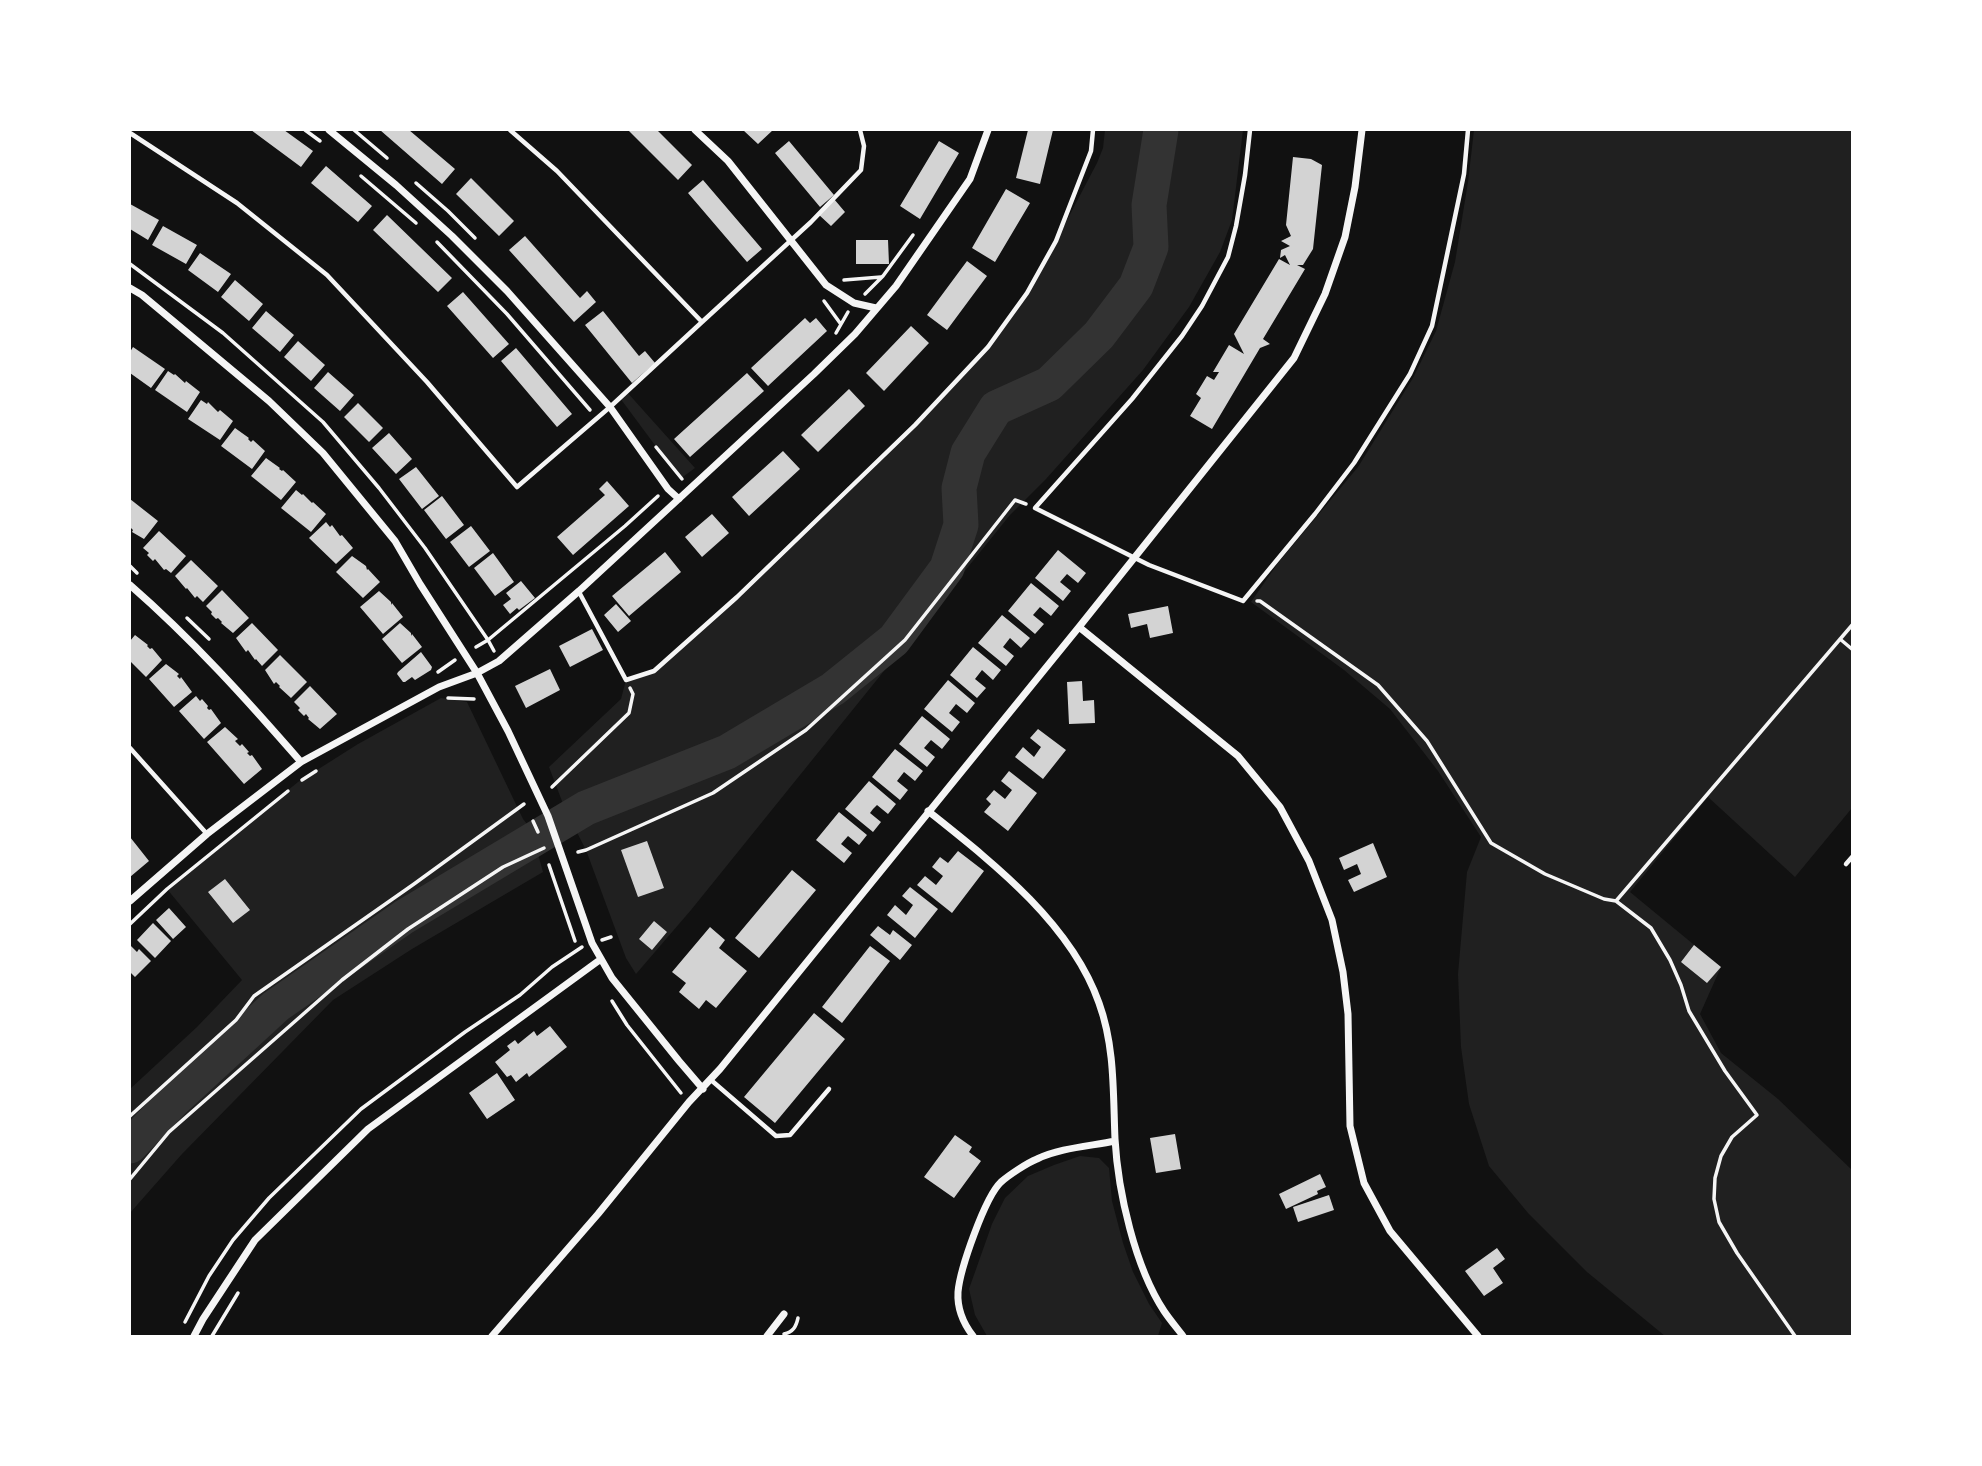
<!DOCTYPE html>
<html>
<head>
<meta charset="utf-8">
<style>
  body { margin:0 }
  #map { position:relative; width:1982px; height:1466px; overflow:hidden; background:#111; font-family:"Fira Sans Condensed",sans-serif }
  canvas { display:block }
  .frame { position:absolute; inset:0; border:131px solid #fff; pointer-events:none }
</style>
</head>
<body>
<div id="map">
<canvas width="1982" height="1466"></canvas>
<div class="frame"></div>
</div>
<script>
const context = document.querySelector('canvas').getContext('2d');
context.lineJoin = 'round';
function fill(path, color) {
  context.fillStyle = color;
  context.fill(path, 'evenodd');
}
function strokePath(path, color, width, dash) {
  context.strokeStyle = color;
  context.lineWidth = width;
  context.lineCap = dash ? 'butt' : 'round';
  context.setLineDash(dash || []);
  context.stroke(path);
}
fill(new Path2D(`
  M1105,130H1243L1232,220L1220,252L1189,307L1143,370L1046,479L1010,515L691,910L636,974L626,958L586,850L565,809L549,767L621,699L626,680L654,671L737,597L892,447L991,343L1027,293L1056,241L1097,163L1103,148Z
  M1474,130H1852V808L1795,877L1708,797L1630,892L1721,967L1700,1014L1721,1053L1778,1099L1852,1170V1336H1665L1587,1272L1528,1213L1489,1166L1469,1104L1461,1047L1458,974L1467,872L1481,837L1438,771L1390,709L1344,670L1251,602L1278,563L1358,467L1413,378L1436,331L1455,262L1468,182Z
  M626,391L695,468L680,479L620,398Z
  M441,698L467,702L523,819L531,829L543,872L412,949L333,1000L182,1154L130,1213V1089L197,1027L242,980L167,889L298,782L358,744Z
  M1080,1156L1099,1158L1109,1168L1112,1201L1123,1243L1133,1272L1149,1304L1162,1323L1158,1336H987L975,1315L969,1289L992,1224L1005,1198L1028,1176L1054,1165Z`), '#202020');
strokePath(new Path2D(`
  M130,1146L176,1098L276,1006L404,917L586,808L727,752L833,689L894,640L947,568L961,525L959,488L968,453L996,408L1049,384L1099,335L1136,286L1151,247L1149,205L1161,130`), '#333', 35);
fill(new Path2D(`
  M251,130H284L313,151L301,167Z
  M380,130H409L455,169L442,184Z
  M628,130H657L692,165L678,180Z
  M743,130H773L758,144Z
  M1028,130H1053L1040,184L1016,178Z
  M789,141L834,195L820,207L775,153Z
  M939,141L959,153L920,219L900,206Z
  M1293,157L1311,159L1322,165L1313,249L1303,265H1297L1305,269L1263,339L1270,344L1260,348L1212,429L1190,416L1201,398L1196,394L1207,376L1214,380L1219,372H1213L1229,345L1244,354L1234,334L1279,259L1290,265L1285,255L1280,258L1281,250L1290,246L1281,241L1291,236L1286,225Z
  M326,166L372,206L358,222L311,183Z
  M471,178L514,221L499,236L456,194Z
  M703,180L762,249L747,262L688,193Z
  M1006,189L1030,203L995,262L972,248Z
  M834,199L845,212L831,226L818,214Z
  M130,204L159,220L148,240L130,229Z
  M387,215L452,278L438,292L373,230Z
  M163,226L197,245L186,264L152,245Z
  M525,236L580,298L587,291L596,302L574,322L509,250Z
  M856,240H888L889,264H856Z
  M200,253L231,274L218,292L188,270Z
  M967,261L987,276L947,330L927,315Z
  M235,280L263,304L249,321L221,297Z
  M463,292L509,344L493,358L447,306Z
  M266,311L294,335L280,352L252,328Z
  M603,311L639,356L645,351L655,363L632,383L585,325Z
  M805,318L810,323L816,318L827,331L768,386L751,368Z
  M911,326L929,343L884,391L866,373Z
  M298,341L325,365L311,381L284,357Z
  M133,347L165,369L151,388L130,373V352Z
  M516,348L572,414L557,427L501,361Z
  M168,371L174,375L175,374L185,383L186,381L200,392L187,412L155,390Z
  M328,372L354,395L340,411L314,388Z
  M747,373L764,391L690,457L674,439Z
  M849,389L865,406L818,452L801,435Z
  M201,400L207,404L208,402L218,412L220,410L233,421L220,440L188,419Z
  M358,403L383,428L369,442L344,417Z
  M235,428L249,438L248,439L251,442L253,440L265,451L252,469L221,446Z
  M389,433L412,459L396,474L372,448Z
  M783,451L800,469L749,516L732,497Z
  M266,458L280,468L279,469L282,471L283,470L296,482L281,500L251,476Z
  M416,467L439,496L422,509L399,479Z
  M607,481L629,506L573,555L557,537L605,495L599,489Z
  M296,490L302,495L303,494L312,503L313,502L326,514L311,532L281,508Z
  M442,496L464,525L446,539L424,510Z
  M130,499L158,521L144,539L132,532L133,530L130,527Z
  M712,514L729,533L702,557L685,537Z
  M326,522L330,527L332,525L340,536L342,535L353,548L336,564L309,538Z
  M471,526L490,551L469,567L450,542Z
  M159,531L186,556L171,573L166,569L164,570L155,559L153,561L147,555L149,553L143,548Z
  M1058,550L1086,573L1078,583L1067,574L1060,582L1071,591L1063,601L1035,578Z
  M665,552L681,572L629,616L612,596Z
  M493,553L514,582L495,596L474,568Z
  M352,556L366,566L367,570L368,569L380,582L363,598L336,572Z
  M191,560L218,586L203,602L197,596L195,598L187,588L186,589L175,576Z
  M521,581L535,598L519,610L517,608L510,614L503,605L511,599L506,593Z
  M1031,583L1059,606L1051,616L1040,607L1033,615L1044,624L1035,634L1008,611Z
  M222,590L249,618L233,633L221,623L222,622L218,618L216,619L211,614L212,612L206,606Z
  M379,591L391,602V605L392,603L403,617L383,634L360,607Z
  M616,604L631,621L618,632L604,615Z
  M1168,606L1173,633L1150,638L1147,624L1131,628L1128,614Z
  M1002,615L1030,638L1021,648L1010,638L1003,647L1014,656L1006,666L978,643Z
  M252,623L278,650L262,666L256,659L255,660L248,650L246,652L236,638Z
  M400,623L411,633V636L412,634L422,647L402,663L382,639Z
  M592,629L603,650L570,667L559,646Z
  M135,635L148,645L147,646L150,649L152,648L162,660L146,677L130,661V641Z
  M973,647L1001,670L993,680L982,670L975,679L986,688L977,698L950,675Z
  M421,652L432,667L431,670L415,680L412,677L405,682H403L397,674L398,672Z
  M280,655L307,682L291,698L279,687L280,686L276,682L274,684L265,670Z
  M166,664L179,674L177,676L180,679L181,677L192,692L174,707L149,679Z
  M550,669L560,690L526,708L515,686Z
  M948,680L975,703L967,713L956,704L949,713L960,722L952,732L924,709Z
  M1082,681L1083,701L1094,700L1095,723L1069,724L1067,682Z
  M310,686L337,714L320,729L308,719L309,718L306,714L304,716L298,710L300,708L294,702Z
  M196,696L200,701L202,699L208,706L207,708L209,710L211,709L221,723L204,739L179,711Z
  M922,716L950,739L942,749L931,740L924,748L935,757L927,767L899,744Z
  M225,727L238,739L235,741L240,746L242,744L249,752L247,753L250,756L252,755L262,769L244,784L207,742Z
  M1038,729L1066,750L1043,779L1015,757L1023,747L1034,757L1041,747L1030,738Z
  M895,749L923,771L915,781L904,772L897,781L908,790L900,800L872,777Z
  M1009,771L1037,793L1008,831L984,812L991,804L986,799L994,790L1005,799L1012,790L1001,781Z
  M869,781L896,804L888,814L877,805L873,809L870,813L881,822L873,832L845,809Z
  M839,812L867,835L859,845L848,836L841,844L852,853L844,863L816,840Z
  M130,837L149,861L130,877Z
  M647,841L664,888L638,897L621,850Z
  M1373,843L1387,877L1354,892L1348,880L1361,874L1357,864L1344,870L1339,858Z
  M958,851L984,871L952,913L917,885L925,876L936,885L943,876L932,867L940,857L948,863Z
  M792,870L816,890L759,958L735,938Z
  M225,879L250,910L233,923L208,892Z
  M910,887L938,909L915,938L887,915L895,905L906,915L913,905L902,896Z
  M169,908L186,927L173,939L156,920Z
  M654,921L667,932L652,950L639,939Z
  M153,923L171,941L155,958L137,940Z
  M878,926L890,935L893,930L912,945L900,960L870,935Z
  M710,927L725,940L719,948L747,971L716,1008L706,1000L699,1009L679,992L686,983L672,972Z
  M130,945L137,952L139,949L151,961L135,977L130,972Z
  M1694,945L1721,967L1707,983L1681,962Z
  M870,946L890,961L842,1023L822,1007Z
  M814,1013L845,1039L775,1123L744,1097Z
  M550,1026L567,1047L529,1077L527,1073L516,1082L511,1075L507,1077L495,1062L510,1050L507,1046L515,1040L518,1044L534,1031L537,1036Z
  M497,1073L515,1100L487,1119L469,1093Z
  M1175,1134L1181,1169L1156,1173L1150,1138Z
  M955,1135L972,1147L969,1152L981,1161L954,1198L924,1177Z
  M1320,1174L1326,1187L1317,1191L1318,1194L1286,1209L1279,1194Z
  M1329,1195L1334,1210L1298,1222L1293,1207Z
  M1497,1248L1505,1259L1493,1268L1503,1283L1484,1296L1465,1271Z`), '#d3d3d3');
strokePath(new Path2D(`
  M305,130L320,141
  M354,130L387,158
  M361,176L416,223
  M416,183L448,211L475,238
  M437,242L507,314L590,410
  M130,264L223,333L323,422L379,488L425,548L488,640L625,526L658,496
  M844,280L881,277
  M865,294L883,276L913,235
  M824,301L840,323
  M836,333L848,312
  M656,447L682,479
  M130,566L137,573
  M1257,601H1260L1378,685L1427,741L1491,843L1545,874L1604,899L1616,901L1853,624
  M187,618L209,639
  M1840,639L1853,650
  M476,647L488,640L494,651
  M438,672L455,660
  M448,698L474,699
  M302,780L316,771
  M552,787L629,713L633,694L630,688
  M533,821L538,832
  M578,852L586,850L713,793L806,730L905,640L1015,500L1026,504
  M549,865L575,941
  M1616,901L1651,928L1670,960L1681,985L1689,1011L1725,1071L1757,1115L1732,1137L1721,1156L1715,1178L1714,1199L1719,1222L1737,1253L1795,1336
  M130,924L167,889L288,791
  M602,940L611,937
  M612,1001L627,1025L681,1093
  M130,1116L236,1020L254,996L414,884L524,804
  M130,1179L169,1132L342,980L408,929L503,867L544,848
  M185,1322L209,1276L233,1240L269,1198L361,1109L465,1032L520,995L552,967L582,947
  M784,1334C793,1332 796,1327 798,1318
  M212,1336L238,1293`), '#f5f5f5', 3.5);
strokePath(new Path2D(`
  M510,130L557,171L702,322L811,222L861,170L864,146L860,130
  M1250,130L1245,175L1236,226L1228,257L1202,306L1182,336L1132,399L1035,508L1149,565L1243,601L1315,514L1354,463L1410,374L1432,326L1464,174L1468,130
  M130,133L237,203L327,275L427,382L517,487L610,407L702,322
  M579,592L626,680L654,671L737,597L915,425L988,347L1027,293L1056,241L1091,151L1093,130
  M130,748L207,834
  M1846,864L1853,856
  M711,1080L776,1136L790,1135L829,1089`), '#f5f5f5', 4.5);
strokePath(new Path2D(`
  M329,130L396,185L452,236L507,291L610,407L668,489L679,499
  M695,130L728,161L826,285L854,303L876,308
  M130,288L142,295L269,401L323,453L395,541L420,584L477,673L508,731L548,816L592,943L612,978L679,1061L703,1089
  M130,585C192,639 247,700 301,762
  M1079,627L1238,756L1280,807L1309,861L1332,920L1343,972L1348,1014L1350,1126L1364,1183L1390,1231L1478,1336
  M928,811C992,862 1071,923 1099,1003C1115,1047 1113,1093 1115,1139C1118,1192 1135,1267 1164,1311C1170,1320 1177,1328 1183,1336
  M130,901L207,834L301,762L439,687L477,673L499,661L579,591L814,374L855,334L896,286L970,179L988,130
  M194,1336L203,1319L255,1240L368,1129L601,959
  M492,1336L598,1214L689,1102L720,1069L1079,627L1294,358L1325,294L1345,237L1355,187L1362,130
  M767,1336L784,1314
  M973,1336C963,1323 957,1309 958,1292C960,1269 985,1197 1001,1182C1009,1175 1027,1163 1037,1159C1059,1148 1091,1146 1115,1141`), '#f5f5f5', 7);
</script>
</body>
</html>
